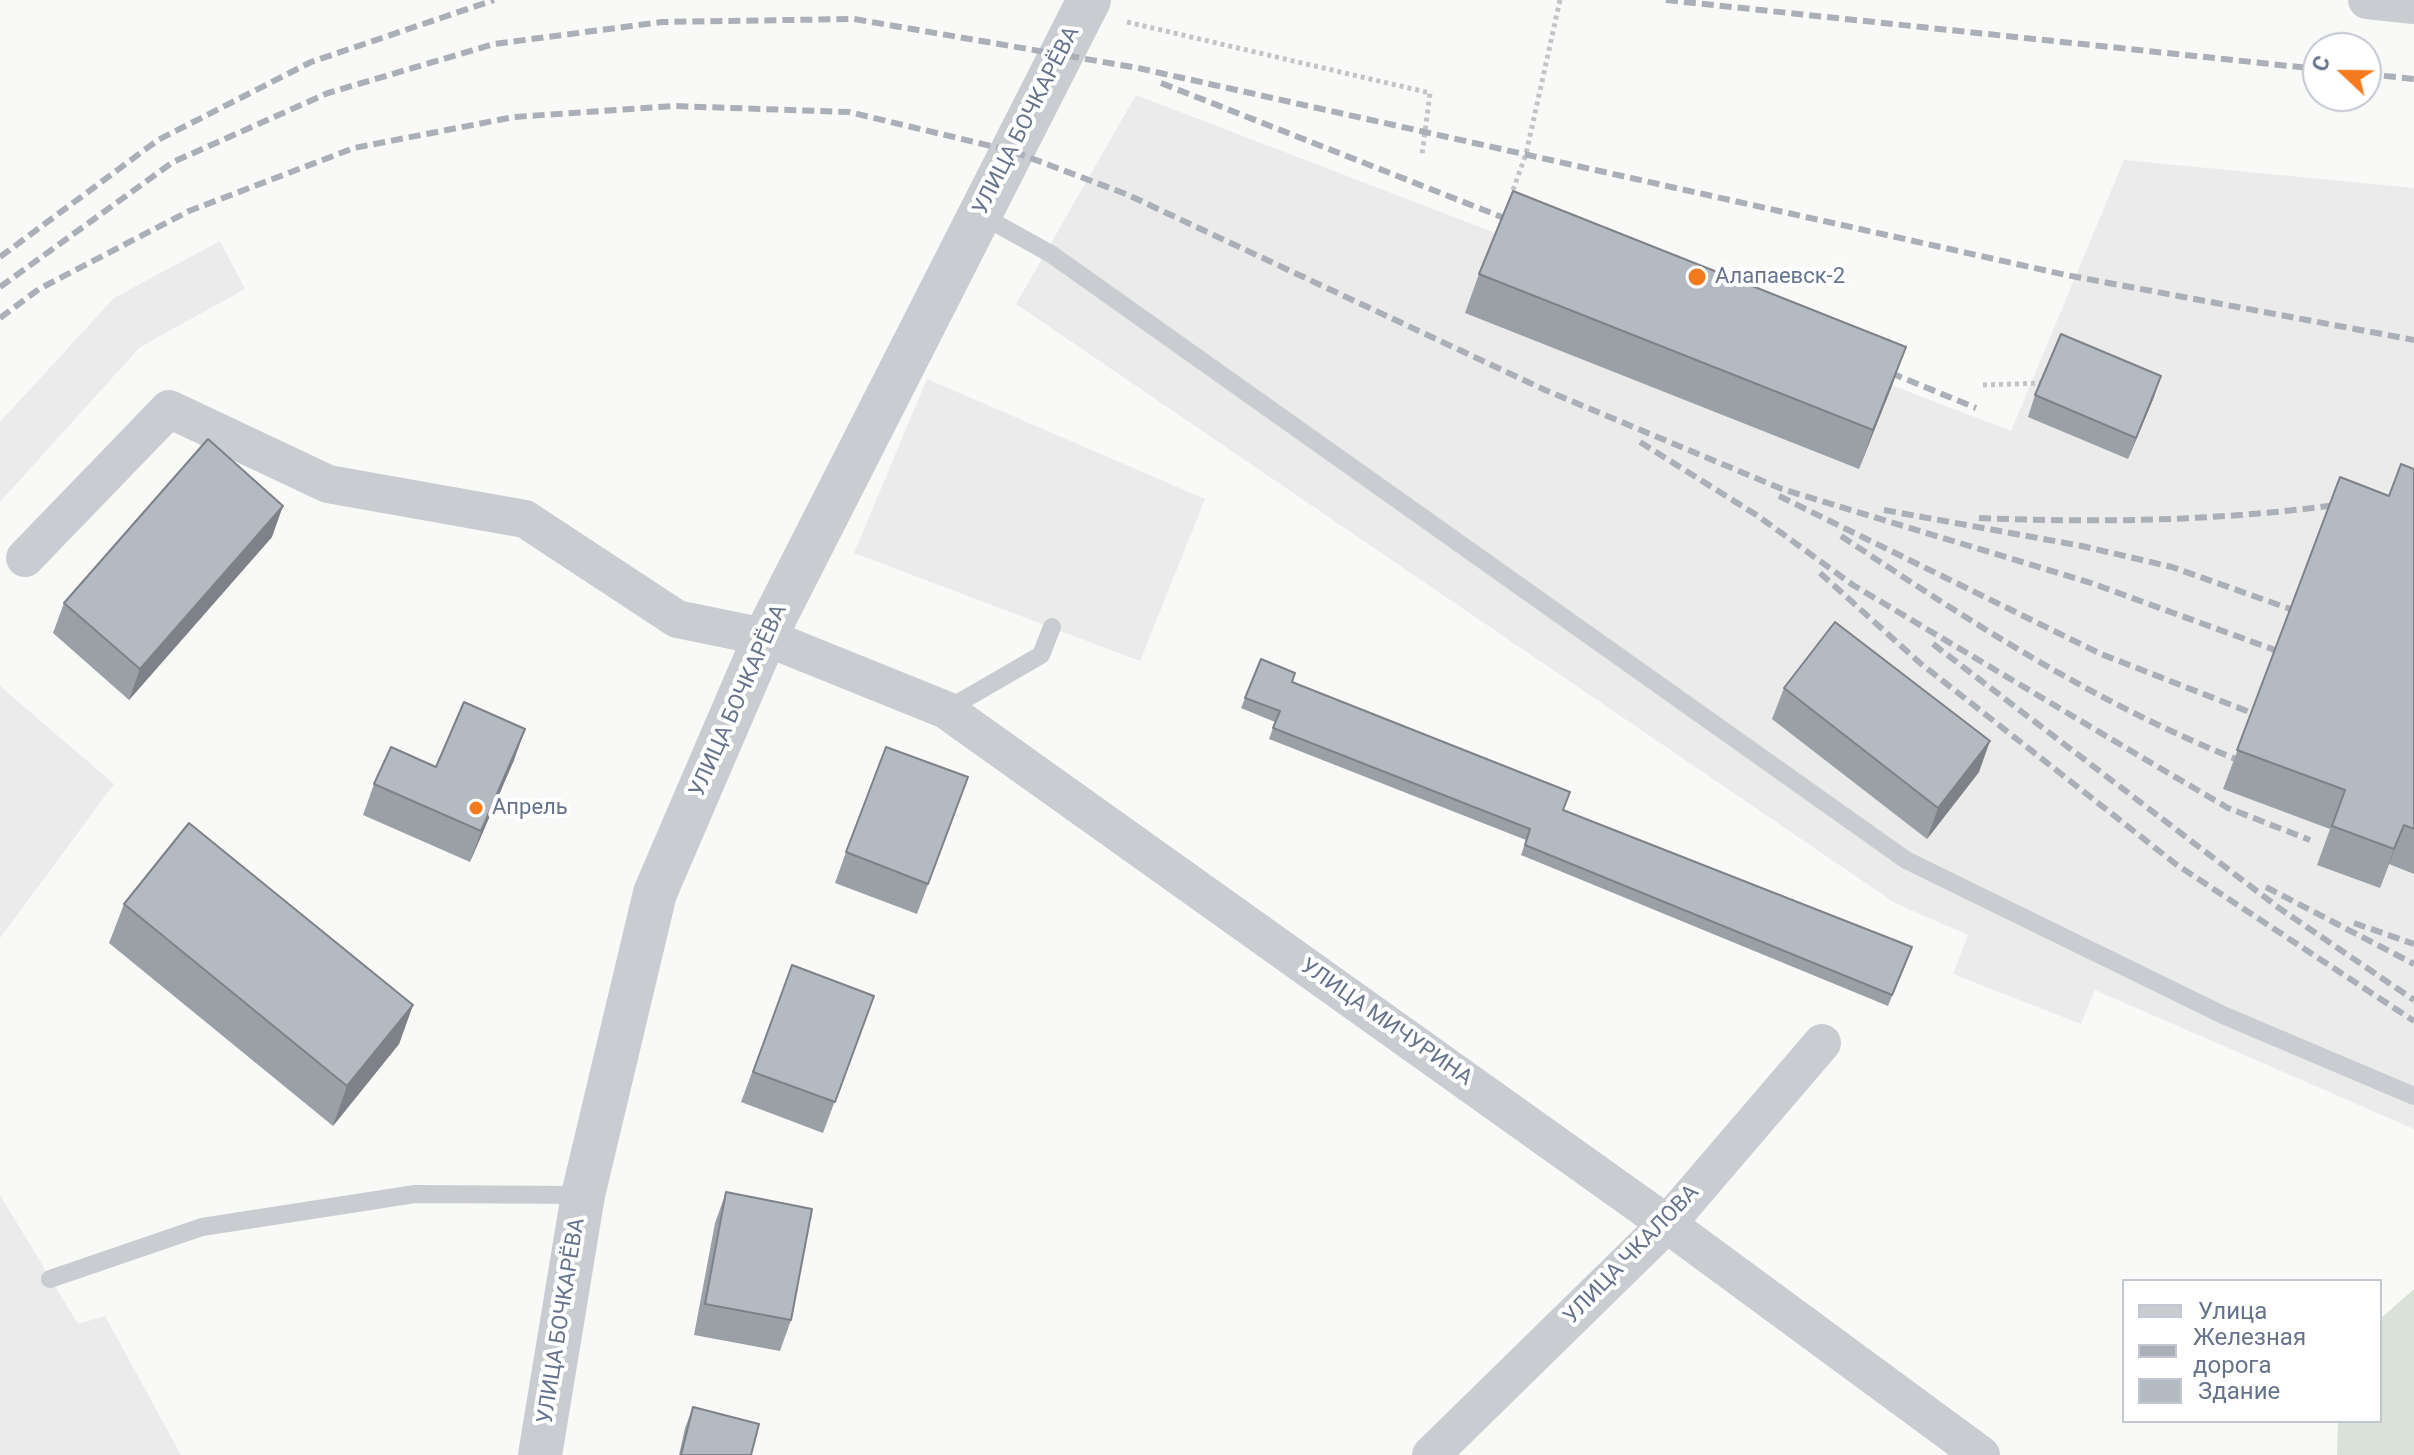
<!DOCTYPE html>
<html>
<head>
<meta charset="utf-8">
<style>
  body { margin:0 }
  #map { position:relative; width:2414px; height:1455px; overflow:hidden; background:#f9faf7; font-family:Roboto,sans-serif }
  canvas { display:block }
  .legend { position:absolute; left:2122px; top:1279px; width:260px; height:144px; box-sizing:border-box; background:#fff; border:2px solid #c2c7d1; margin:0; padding:10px 14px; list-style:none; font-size:24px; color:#66738b }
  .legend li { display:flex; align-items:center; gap:16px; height:40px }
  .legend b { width:40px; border:2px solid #c2c7d1 }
  .north { position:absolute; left:2302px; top:32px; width:80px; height:80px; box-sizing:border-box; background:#fff; border:2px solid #c2c7d1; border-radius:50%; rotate:292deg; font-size:22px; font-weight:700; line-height:32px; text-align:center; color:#66738b }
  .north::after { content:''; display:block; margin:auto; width:28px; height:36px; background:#f37b1e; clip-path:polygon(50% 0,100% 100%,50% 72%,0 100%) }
</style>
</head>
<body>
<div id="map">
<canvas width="2414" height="1455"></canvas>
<ul class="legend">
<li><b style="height:10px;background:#c9ccd1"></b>Улица</li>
<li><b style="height:10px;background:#abafb7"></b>Железная дорога</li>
<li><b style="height:22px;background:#b4bac2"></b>Здание</li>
</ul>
<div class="north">С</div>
</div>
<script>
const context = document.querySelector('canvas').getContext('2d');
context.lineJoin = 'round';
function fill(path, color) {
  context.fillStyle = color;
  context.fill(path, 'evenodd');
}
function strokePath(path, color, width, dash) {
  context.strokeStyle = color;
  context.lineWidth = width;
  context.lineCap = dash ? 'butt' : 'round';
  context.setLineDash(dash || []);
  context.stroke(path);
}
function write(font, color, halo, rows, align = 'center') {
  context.font = font + ' Roboto,sans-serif';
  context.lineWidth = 8;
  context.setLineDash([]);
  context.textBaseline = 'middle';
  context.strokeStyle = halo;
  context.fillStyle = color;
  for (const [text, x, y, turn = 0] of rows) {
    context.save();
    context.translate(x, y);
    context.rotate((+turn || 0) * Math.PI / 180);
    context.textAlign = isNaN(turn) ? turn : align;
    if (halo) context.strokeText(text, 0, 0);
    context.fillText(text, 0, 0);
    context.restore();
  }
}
fill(new Path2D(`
  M1136,95L2011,431L2124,160L2414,188V1129L2095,990L2081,1024L1953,974L1968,935L1895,903L1016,304Z
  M220,241L245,289L140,347L0,502V422L114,298Z
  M927,379L1205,499L1140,661L854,553Z
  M0,686L114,784L0,938Z
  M0,1195L78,1324L105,1316L181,1455H0Z`), '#eaebea');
fill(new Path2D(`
  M2414,1289V1455H2337L2338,1421H2380V1319Z`), '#dae2d8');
strokePath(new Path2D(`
  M1127,22L1430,93L1422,155
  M1513,190L1526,154L1560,0
  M1983,385L2042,383`), '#c2c4c7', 5, [4, 4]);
strokePath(new Path2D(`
  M979,214L1051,254L1906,860L2223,1015L2414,1096
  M946,710L1041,655L1052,627
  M50,1279L202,1227L415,1194L583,1195`), '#c9ccd1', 18);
strokePath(new Path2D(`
  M2367,0L2414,5
  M25,558L169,409L328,484L525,519L677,619L765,637L946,710L1667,1224L1981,1455
  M1431,1455L1667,1224L1822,1043`), '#c9ccd1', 38);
strokePath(new Path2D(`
  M540,1455L583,1195L655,893L765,637L1089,0`), '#c9ccd1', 44);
strokePath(new Path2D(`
  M1666,0L2318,69
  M2366,74L2414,79
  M1161,83L1522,225
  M0,257L158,140L311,62L494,0
  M0,287L173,162L328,93L494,44L662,22L854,19L1138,68L2066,275L2414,340
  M0,318L39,289L189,211L354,148L514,117L673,106L849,112L1012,151L1126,194L1545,390L1782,489L2091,583L2297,658
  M1874,366L1976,408
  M1640,442L1758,516L1853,585L2148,761L2228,808L2310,840
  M1779,496L2101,654L2270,720
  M1884,510L2082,546L2172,567L2310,616
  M1979,518C2103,523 2226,521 2350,503
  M1841,536C1977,626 2102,708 2256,767
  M1820,573L1920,663L2177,865L2414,1021
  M1933,644L2279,908L2414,1000
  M2266,887L2414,964
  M2354,923L2414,944`), '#abafb7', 6, [12, 6]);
fill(new Path2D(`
  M1479,274L1906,347L1859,469L1465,313Z
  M2035,395L2154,397L2128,459L2028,417Z
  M2414,469V874L2389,864L2380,888L2317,865L2330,829L2223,789L2340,477L2389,496Z
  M272,537L129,700L53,633L64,603Z
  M1261,659L1292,682L1564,810L1912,947L1888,1006L1521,855L1526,840L1269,739L1275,722L1241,708Z
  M1784,688L1979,772L1927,839L1772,719Z
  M525,729L514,760L470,862L363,815L374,784L436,767Z
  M968,777L917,914L835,883L846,852Z
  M124,904L413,1005L399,1044L333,1126L109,943Z
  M792,965L874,996L823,1133L741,1102Z
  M726,1192L791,1320L780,1351L694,1335L715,1223Z
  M693,1407L751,1455H679L685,1428Z`), '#9ba0a7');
fill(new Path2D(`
  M1906,347L1892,386L1859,469L1873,430Z
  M2161,376L2154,397L2128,459L2136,438Z
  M283,506L272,537L129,700L140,669Z
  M525,729L514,760L470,862L481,831Z
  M1990,741L1979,772L1927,839L1938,808Z
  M2404,825L2389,864L2380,888L2394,849Z
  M413,1005L399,1044L333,1126L347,1086Z`), '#7e8288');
const building = new Path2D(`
  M1513,191L1906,347L1873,430L1479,274Z
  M2061,334L2161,376L2136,438L2035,395Z
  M208,439L283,506L140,669L64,603Z
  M2401,464L2414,469V829L2404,825L2394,849L2332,826L2345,790L2237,750L2340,477L2389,496Z
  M1835,622L1990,741L1938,808L1784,688Z
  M1261,659L1295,673L1292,682L1570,792L1563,810L1912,947L1892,995L1525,845L1530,829L1273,728L1280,711L1245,698Z
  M464,702L525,729L481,831L374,784L391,747L436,767Z
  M886,747L968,777L928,884L846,852Z
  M189,823L413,1005L347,1086L124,904Z
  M792,965L874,996L835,1102L753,1072Z
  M726,1192L812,1209L791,1320L705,1304Z
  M693,1407L759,1424L751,1455H681Z`);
fill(building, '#b4bac2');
strokePath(building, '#7e8288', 2);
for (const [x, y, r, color] of [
  [1697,277,10,"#f37b1e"],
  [476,808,8,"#f37b1e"]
]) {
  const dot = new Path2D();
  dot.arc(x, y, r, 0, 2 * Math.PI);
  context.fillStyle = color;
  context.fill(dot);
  strokePath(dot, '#fff', 3);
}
write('22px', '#66738b', '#fff', [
  ["УЛИЦА БОЧКАРЁВА",1027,121,-63],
  ["УЛИЦА БОЧКАРЁВА",739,701,-66],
  ["УЛИЦА МИЧУРИНА",1386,1023,35],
  ["УЛИЦА ЧКАЛОВА",1632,1255,-46],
  ["УЛИЦА БОЧКАРЁВА",562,1321,-81]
]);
write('22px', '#66738b', '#fff', [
  ["Алапаевск-2",1715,277],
  ["Апрель",492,808]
], 'left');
</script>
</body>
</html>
